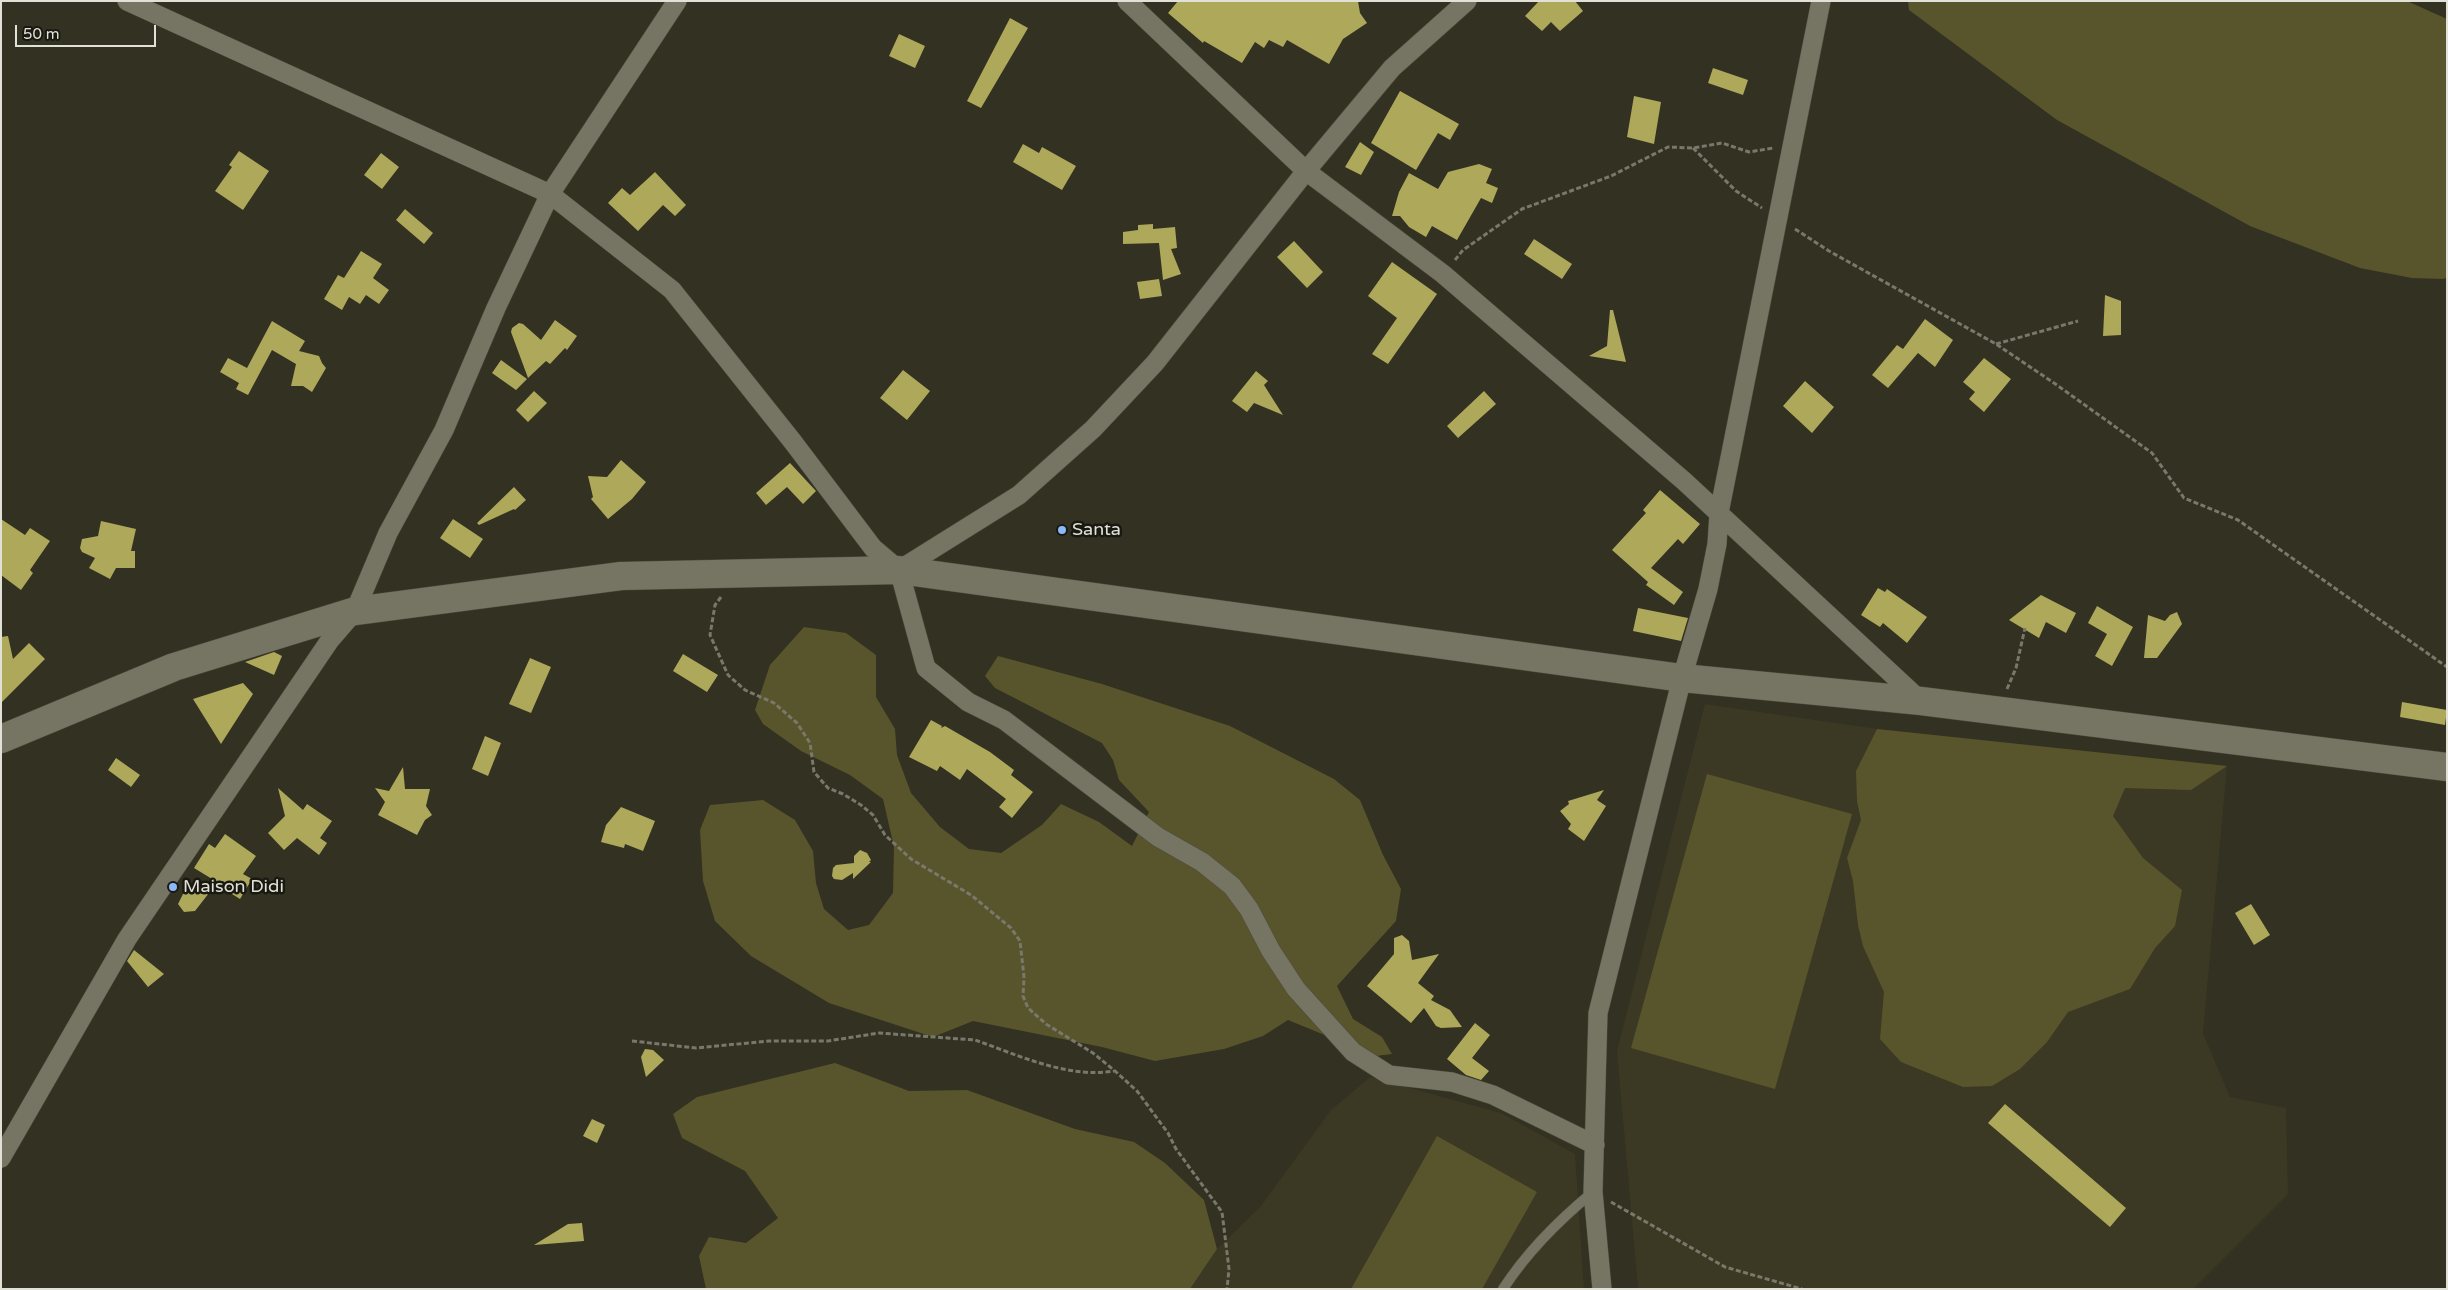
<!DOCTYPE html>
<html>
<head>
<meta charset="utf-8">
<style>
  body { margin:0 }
  #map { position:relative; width:2448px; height:1290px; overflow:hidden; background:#323122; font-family:"Varela Round",sans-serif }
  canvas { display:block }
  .frame { position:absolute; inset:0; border:2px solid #e1e1d7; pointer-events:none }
  .scale { position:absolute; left:15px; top:25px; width:141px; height:22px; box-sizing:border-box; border:2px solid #e1e1d7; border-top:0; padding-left:6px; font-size:15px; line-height:18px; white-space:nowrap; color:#e1e1d7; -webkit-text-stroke:4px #191912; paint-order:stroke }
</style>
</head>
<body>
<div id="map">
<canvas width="2448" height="1290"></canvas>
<div class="frame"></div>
<div class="scale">50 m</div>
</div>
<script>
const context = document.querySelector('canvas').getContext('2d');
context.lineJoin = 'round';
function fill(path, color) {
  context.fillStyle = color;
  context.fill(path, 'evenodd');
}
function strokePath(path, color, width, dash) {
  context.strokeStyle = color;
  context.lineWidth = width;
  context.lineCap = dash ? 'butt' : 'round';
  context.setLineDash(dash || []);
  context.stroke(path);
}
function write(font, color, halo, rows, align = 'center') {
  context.font = font + ' "Varela Round",sans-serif';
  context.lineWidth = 5;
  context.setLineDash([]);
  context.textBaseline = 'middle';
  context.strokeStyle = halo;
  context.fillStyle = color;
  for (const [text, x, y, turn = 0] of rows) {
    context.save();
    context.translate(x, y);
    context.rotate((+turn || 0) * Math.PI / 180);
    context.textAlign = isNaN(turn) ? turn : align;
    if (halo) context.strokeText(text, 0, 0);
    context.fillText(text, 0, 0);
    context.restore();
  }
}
fill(new Path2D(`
  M1705,704L1877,729L2227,766L2203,1033L2230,1097L2286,1108L2288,1194L2193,1289H1638L1617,1051Z
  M1370,1077L1501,1113L1575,1154L1584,1289H1190L1217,1249L1260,1207L1331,1110Z`), '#3b3923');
fill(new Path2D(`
  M1908,1H2407L2447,19V277L2444,279L2412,278L2360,268L2250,226L2057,120L1909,10Z
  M804,627L846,633L876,655V697L895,729L897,755L911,793L940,827L969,849L1001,853L1042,825L1061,804L1099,822L1132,846L1149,812L1119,780L1113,760L1102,743L995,688L985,676L998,656L1102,684L1230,726L1334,779L1360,800L1383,855L1401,889L1396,921L1337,986L1353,1019L1382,1037L1392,1054L1376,1056L1288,1020L1263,1036L1224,1049L1155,1061L1102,1047L973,1021L933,1037L829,1003L751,956L715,921L703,881L700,830L710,805L763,800L795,820L813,851L816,883L824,909L848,930L869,925L893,893L894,847L883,799L850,775L801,751L763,724L755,710L770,665Z
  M1877,729L2227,766L2191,790L2125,788L2113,816L2143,858L2182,890L2175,926L2155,948L2130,989L2068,1012L2047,1042L2020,1069L1992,1086L1963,1087L1901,1062L1880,1039L1884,992L1863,946L1858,925L1853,881L1847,858L1861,820L1857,801L1856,771Z
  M1707,774L1852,814L1775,1089L1631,1048Z
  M835,1063L909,1091L967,1090L1075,1129L1134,1142L1165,1163L1204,1200L1217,1249L1190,1289H706L699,1256L709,1237L746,1243L778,1218L745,1171L682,1138L673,1114L697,1097Z
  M1437,1136L1537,1192L1482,1289H1351Z`), '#58552c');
fill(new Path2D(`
  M1178,1H1358L1360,13L1367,23L1343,39L1329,64L1287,40L1283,47L1269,40L1264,48L1255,42L1242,63L1204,41L1203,43L1168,13Z
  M1539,1H1575L1583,11L1560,31L1551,22L1542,31L1525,16Z
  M1010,18L1028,28L981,108L967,101Z
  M899,34L925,46L915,68L889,56Z
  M1713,68L1748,80L1743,95L1708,83Z
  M1400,91L1459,124L1450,140L1438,133L1416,170L1371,143Z
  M1634,96L1661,102L1654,144L1627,137Z
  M1360,142L1374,152L1361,175L1345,167Z
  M1023,144L1039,153L1042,147L1076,166L1062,190L1013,162Z
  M239,151L269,171L243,210L215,191L232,167L229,165Z
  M381,153L399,167L382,189L364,175Z
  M1479,164L1492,169L1486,183L1498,188L1492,203L1481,198L1457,240L1432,226L1426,237L1409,227L1400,216H1392L1399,192L1409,173L1438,189L1448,172Z
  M655,172L686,205L675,216L663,205L638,231L608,203L622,188L630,195Z
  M405,209L433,233L424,244L396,220Z
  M1153,224V229L1175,227L1177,248L1171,249L1181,274L1163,280L1159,243L1123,244V232L1138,230V225Z
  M1534,239L1572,264L1562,279L1524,254Z
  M1294,241L1323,272L1307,288L1277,257Z
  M361,251L382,264L373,278L389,290L379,304L366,295L360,304L349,297L342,310L324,299L338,275L344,278Z
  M1392,262L1437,294L1388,364L1372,354L1397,318L1368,296Z
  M1159,279L1162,296L1140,299L1137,282Z
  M2105,295L2121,301V335L2103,336Z
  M1610,310H1613L1626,362L1589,356L1607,346Z
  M1925,319L1953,340L1935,367L1918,353L1888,388L1872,375L1897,345L1903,349Z
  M555,320L577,336L567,350L565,348L550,364L546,361L528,378L511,332L512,328L519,323L523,324L541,340Z
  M272,321L305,341L299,351L319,356L322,363L326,368L312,392L303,386H291L296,364L272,350L248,395L236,389L239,383L220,372L228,358L247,368Z
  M1984,358L2011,379L1984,412L1969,399L1975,392L1963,382Z
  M501,360L527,379L516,390L492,373Z
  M903,370L930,391L907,420L880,398Z
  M1256,371L1268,381L1264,385L1283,415L1254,403L1247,412L1232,401Z
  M1805,381L1834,407L1812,433L1783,406Z
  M534,391L547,403L528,422L516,410Z
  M1484,391L1496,404L1458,438L1447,426Z
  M621,460L646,482L632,499L608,519L591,499L593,497L588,476L607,477Z
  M790,463L816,491L803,504L787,487L766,505L756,493Z
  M514,487L526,500L515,510L514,509L479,525L477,523Z
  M1660,490L1700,524L1683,544L1678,539L1651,568L1683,592L1674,605L1646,585L1648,582L1612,550L1646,513L1643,510Z
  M1,519L25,535L30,528L50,541L30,570L33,573L21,590L1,575Z
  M453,519L483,539L470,558L440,538Z
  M101,521L136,529L131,551H135V568H116L110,579L89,568L95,558L82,552L80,548L82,539L98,536Z
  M1878,588L1885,592L1887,589L1927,617L1907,643L1883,623L1880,627L1861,615Z
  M2041,595L2076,613L2066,633L2046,622L2039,638L2009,620Z
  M2097,606L2133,627L2112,666L2095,656L2107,634L2088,623Z
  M1638,608L1688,618L1681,641L1633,631Z
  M2177,612L2182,624L2157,658H2144L2148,615L2165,621L2170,615Z
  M8,636L13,659L29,643L45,659L1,703V637Z
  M274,652L282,656L274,675L245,662Z
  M683,654L718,675L707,692L673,671Z
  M530,658L551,667L531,713L509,704Z
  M243,683L253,694L221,744L193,699Z
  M2402,702L2447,710L2445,725L2400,717Z
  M931,720L942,726L941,728L945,726L990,752L1014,770L1011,775L1033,792L1012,818L999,807L1006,799L967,769L960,780L940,766L937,771L909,757Z
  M485,736L501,743L488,776L472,769Z
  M116,758L140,775L131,787L108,770Z
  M403,767L405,789H430L426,806L432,815L425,820L417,835L378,815L385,802L375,788L389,791Z
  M278,788L303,810L307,804L332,821L320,838L327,843L319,855L297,838L284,850L268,833L285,816Z
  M1604,790L1597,800L1606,806L1584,841L1568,829L1571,824L1560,811L1569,804L1568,801Z
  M621,807L655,821L643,851L625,844L624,848L601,842L606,825Z
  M225,834L256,856L243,874L252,879L240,899L216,884L195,911L184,912L178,904L183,894L217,882L194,868L209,844L215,848Z
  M860,850L867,853L871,860L869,862H871L853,879V873L842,880L834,879L832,876L833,868L836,865L854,863V856Z
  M2251,904L2270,935L2254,945L2235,913Z
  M1402,935L1409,941L1412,960L1439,954L1418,983L1434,996L1431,1000L1450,1010L1462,1027L1441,1028L1436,1026L1424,1008L1411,1023L1367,986L1394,954V938Z
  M134,950L164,974L148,987L127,961Z
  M1475,1023L1490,1035L1472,1058L1489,1071L1481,1080L1466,1075L1447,1059Z
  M645,1049L653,1050L664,1060L646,1077L641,1057Z
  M2005,1104L2126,1208L2110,1227L1988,1123Z
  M592,1119L605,1125L597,1143L583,1136Z
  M582,1223L584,1241L534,1245L568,1224Z`), '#aea85b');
const service = new Path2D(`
  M1503,1289C1527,1252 1559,1220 1593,1192`);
const minor = new Path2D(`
  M127,1L550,194L672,290L793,442L873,548L899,570L926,668L968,702L1004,720L1158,837L1202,862L1232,886L1249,909L1271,951L1296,989L1353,1052L1389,1075L1452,1082L1493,1095L1595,1145
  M1127,1L1306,171L1443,274L1684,481L1921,701
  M899,570L1019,495L1093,429L1155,363L1306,171L1392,68L1467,1
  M1,1158L127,939L330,640L355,611L388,533L444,430L496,308L550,194L677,1
  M1602,1289L1593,1192L1598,1013L1682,678L1708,589L1717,544L1719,513L1821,1`);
const secondary = new Path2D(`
  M1,739L174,667L355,611L621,576L899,570L1682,678L1921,701L2447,767`);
strokePath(service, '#4e4d40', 11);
strokePath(minor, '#4e4d40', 20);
strokePath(secondary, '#4e4d40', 29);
strokePath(new Path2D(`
  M1693,148L1736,191L1762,208
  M1795,229L1829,251L1996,344L2054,383L2152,453L2184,498L2238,520L2447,667
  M1455,260L1463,250L1522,209L1611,176L1668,147L1693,148L1722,143L1749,152L1773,148
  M1996,344L2078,321
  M721,597L715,605L710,635L728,675L745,690L774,703L797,723L810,743L814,772L828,788L843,794L861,805L873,815L885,835L911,859L971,895L1011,928L1020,941L1024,977L1023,996L1028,1008L1046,1024L1093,1053L1115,1071L1137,1091L1168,1133L1176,1149L1222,1212L1229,1269L1227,1289
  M2007,689L2016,668L2025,628
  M632,1041L696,1048L769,1041H828L879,1033L975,1040C1018,1055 1068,1079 1114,1071
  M1611,1202L1725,1267L1802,1289`), '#79786b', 3, [5, 2.5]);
strokePath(service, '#767564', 10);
strokePath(minor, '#767564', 19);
strokePath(secondary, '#767564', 28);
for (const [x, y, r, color] of [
  [1062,530,5,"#8cb9fc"],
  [173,887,5,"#8cb9fc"]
]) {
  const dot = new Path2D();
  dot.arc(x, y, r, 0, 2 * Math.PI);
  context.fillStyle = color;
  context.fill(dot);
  strokePath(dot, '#191912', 2);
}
write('18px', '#e1e1d7', '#191912', [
  ["Santa",1072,530],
  ["Maison Didi",183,887]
], 'left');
</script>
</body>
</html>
